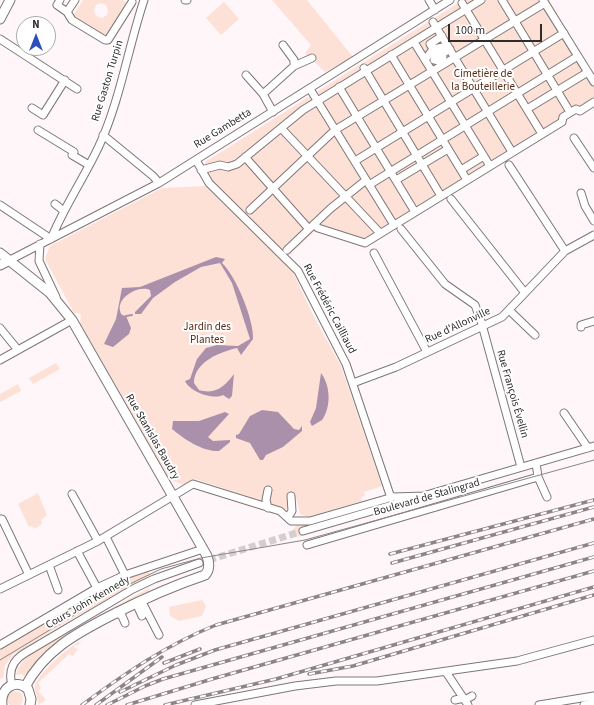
<!DOCTYPE html>
<html>
<head>
<meta charset="utf-8">
<style>
  body { margin:0 }
  #map { position:relative; width:594px; height:705px; overflow:hidden; background:#fef6f8; font-family:"Source Sans 3",sans-serif }
  canvas { display:block }
  .north { position:absolute; left:16px; top:16px; width:40px; height:40px; box-sizing:border-box; background:#fff; border:1px solid #acabab; border-radius:50%; rotate:0deg; font-size:11px; font-weight:700; line-height:16px; text-align:center; color:#2f2c2c }
  .north::after { content:''; display:block; margin:auto; width:14px; height:18px; background:#2a4ebe; clip-path:polygon(50% 0,100% 100%,50% 72%,0 100%) }
  .scale { position:absolute; left:448px; top:24px; width:94px; height:18px; box-sizing:border-box; border:2px solid #2f2c2c; border-top:0; padding-left:5px; font-size:12px; line-height:14px; white-space:nowrap; color:#2f2c2c; -webkit-text-stroke:3px #fff; paint-order:stroke }
</style>
</head>
<body>
<div id="map">
<canvas width="594" height="705"></canvas>
<div class="north">N</div>
<div class="scale">100 m</div>
</div>
<script>
const context = document.querySelector('canvas').getContext('2d');
context.lineJoin = 'round';
function fill(path, color) {
  context.fillStyle = color;
  context.fill(path, 'evenodd');
}
function strokePath(path, color, width, dash) {
  context.strokeStyle = color;
  context.lineWidth = width;
  context.lineCap = dash ? 'butt' : 'round';
  context.setLineDash(dash || []);
  context.stroke(path);
}
function write(font, color, halo, rows, align = 'center') {
  context.font = font + ' "Source Sans 3",sans-serif';
  context.lineWidth = 4;
  context.setLineDash([]);
  context.textBaseline = 'middle';
  context.strokeStyle = halo;
  context.fillStyle = color;
  for (const [text, x, y, turn = 0] of rows) {
    context.save();
    context.translate(x, y);
    context.rotate((+turn || 0) * Math.PI / 180);
    context.textAlign = isNaN(turn) ? turn : align;
    if (halo) context.strokeText(text, 0, 0);
    context.fillText(text, 0, 0);
    context.restore();
  }
}
fill(new Path2D(`
  M83,0H123L130,5L107,42L71,19ZM101,3L106,5L108,10L107,15L102,18L96,16L94,11L96,5Z
  M272,0H307L353,57L325,72L305,53L311,45Z
  M463,0H549L594,75V106L578,115L575,110L564,117L567,122L563,125L367,245L317,229L288,256L211,181L205,162Z
  M224,2L239,19L221,35L206,18Z
  M206,186L292,270L313,315L341,366L382,486L364,492L365,496L361,497L362,501L308,517L300,514L296,498L289,499L288,509H281L269,503L195,479L184,485L170,480L80,323L81,315L78,313H74L45,259L50,246L162,188Z
  M56,363L60,369L33,384L29,378Z
  M18,384L21,391L0,402V394Z
  M38,493L47,515L41,520L42,524L34,529L32,526L29,527L18,504Z
  M298,524L307,525L301,528L303,536L291,537L290,533Z
  M148,569L151,576L70,620L14,654L5,665L3,678L0,679V648C48,619 96,589 148,569Z
  M149,588V593L101,617L100,615Z
  M202,600L206,606L202,616L179,621L170,616L169,607Z
  M72,630L73,632L60,640L26,677L21,674L16,675C21,652 54,641 72,630Z
  M82,641L78,645L74,646L75,648L78,649L73,656L69,654L38,683L41,688L38,691L46,700L38,705C39,698 34,693 35,686C37,675 70,644 82,641Z
  M7 699a8 8 0 1 1 16 0a8 8 0 1 1-16 0Z`), '#fde1d6');
fill(new Path2D(`
  M216,257L225,259L222,263C236,276 254,320 253,339L241,355L237,348C220,352 194,362 194,383L199,390C216,395 225,386 234,374L232,396L229,399L223,395C213,400 190,392 185,381L190,379L197,359L206,348L217,345L238,346L250,339L232,283L220,263L201,267L175,282L153,298L141,314H135V312L151,296L150,290C138,284 112,300 122,315L126,316L131,328L129,334L113,347L104,344L116,319L122,288L140,287Z
  M321,373C331,386 331,408 322,420L312,426L310,422L316,408Z
  M262,410L278,412L294,429L299,430L302,426V431L283,447L266,455L263,460H260L250,443L236,438V435L239,434L250,416Z
  M225,412L229,414L208,437L213,441L230,440V442L219,451C203,452 184,439 172,429L173,421H199Z`), '#ab90ac');
strokePath(new Path2D(`
  M126,316L132,315`), '#ab90ac', 2);
strokePath(new Path2D(`
  M199,563L303,531`), '#d5cecf', 7, [7, 3.5]);
const minor = new Path2D(`
  M60,0L57,5L67,12L72,20L105,40H108L132,2
  M185,0H187
  M429,0L435,10
  M502,0L570,112
  M543,0L594,82
  M462,3L542,134
  M67,12L75,0
  M433,22L512,152
  M0,39L77,89
  M414,42L490,166
  M435,52L430,44L442,36
  M442,54L443,57L440,61L434,60L436,54H442L450,49
  M391,55L467,180
  M425,60L433,49L448,46
  M294,66L312,58
  M364,68L441,196
  M246,75L263,94
  M339,87L415,212
  M310,89L394,225
  M32,108L43,115L65,80
  M527,109L588,72
  M273,112L263,94L294,66V60L283,45
  M281,128L380,233
  M38,130L74,152L72,155L89,165
  M103,135L153,176L159,183
  M574,138L594,168
  M245,157L309,229
  M196,160L209,183L298,271L346,364L390,495L393,497
  M355,161L564,33
  M509,165L565,251
  M201,170L220,165L228,167L237,164L303,110L481,0
  M461,170L484,156
  M396,180L448,149
  M369,185L578,56
  M581,193L585,206L594,221
  M451,199L525,293
  M55,204L64,211
  M0,205L51,239
  M250,210L335,130L545,3
  M314,224L318,228L365,243L562,122L563,117L576,109L580,111L594,102
  M401,229L445,284L475,305L481,321L521,467
  M51,239C64,207 84,178 99,146C120,101 128,48 144,0
  M40,244L39,261L56,297
  M287,250L330,209L366,180
  M374,253L427,352
  M10,260L159,183L450,0
  M509,310L535,335
  M581,327V325L594,321
  M0,328L18,350
  M0,360L72,320
  M353,383L396,367L502,317L565,251L594,235
  M564,413L588,448
  M536,463L538,477L547,497
  M72,494L98,541
  M268,508L266,500L268,490
  M288,517L292,511L291,496
  M0,519H2L29,575
  M303,531L594,446
  M106,537L125,575
  M307,545L538,477
  M77,551L97,588
  M49,565L58,590
  M0,589L98,541L193,484L280,511L291,521H310L393,497L425,496
  M141,600L159,635
  M136,603L142,616
  M116,612L122,616L125,623
  M0,645L97,588L125,575L203,549
  M446,672L468,705
  M12,685C8,671 13,660 25,653L133,589L154,579L199,563
  M455,700L464,698
  M465,700L472,696
  M195,705L295,686L336,681H377L517,661L594,640
  M539,705L594,696
  M584,705L594,703`);
const major = new Path2D(`
  M0,19L10,0
  M0,253L50,293L72,320L207,556C209,562 210,570 205,575C172,586 141,600 110,616C75,634 44,651 25,687
  M0,265L10,260
  M2,705C0,688 15,678 28,689L31,699L30,705`);
strokePath(minor, '#7e7677', 9);
strokePath(major, '#7e7677', 11);
strokePath(minor, '#fff', 7);
strokePath(major, '#fff', 9);
strokePath(new Path2D(`
  M0,660L109,594L161,569L201,558L305,540L594,460`), '#8b8586', 1);
const rail = new Path2D(`
  M390,554L594,500
  M392,563L594,507
  M164,663L200,649
  M309,674L353,666L594,595
  M120,692L176,665L215,650L594,543
  M82,705C124,674 166,645 216,625L594,519
  M96,705L162,657
  M107,705L145,686L163,679L594,557
  M127,705L212,679L594,571
  M165,705L276,679L594,587`);
strokePath(rail, '#8b8586', 3.5);
strokePath(rail, '#fff', 2, [6]);
write('11px', '#5b2912', '#fff', [
  ["Cimetière de",483,75],
  ["la Bouteillerie",483,88],
  ["Jardin des",207,328],
  ["Plantes",207,341]
]);
write('11px', '#2f2c2c', '#fff', [
  ["Rue Gaston Turpin",108,81,-73],
  ["Rue Gambetta",223,129,-32],
  ["Rue Frédéric Cailliaud",329,309,62],
  ["Rue d'Allonville",458,326,-25],
  ["Rue François Évellin",512,394,74],
  ["Rue Stanislas Baudry",152,437,60],
  ["Boulevard de Stalingrad",427,498,-16],
  ["Cours John Kennedy",88,603,-30]
]);
</script>
</body>
</html>
